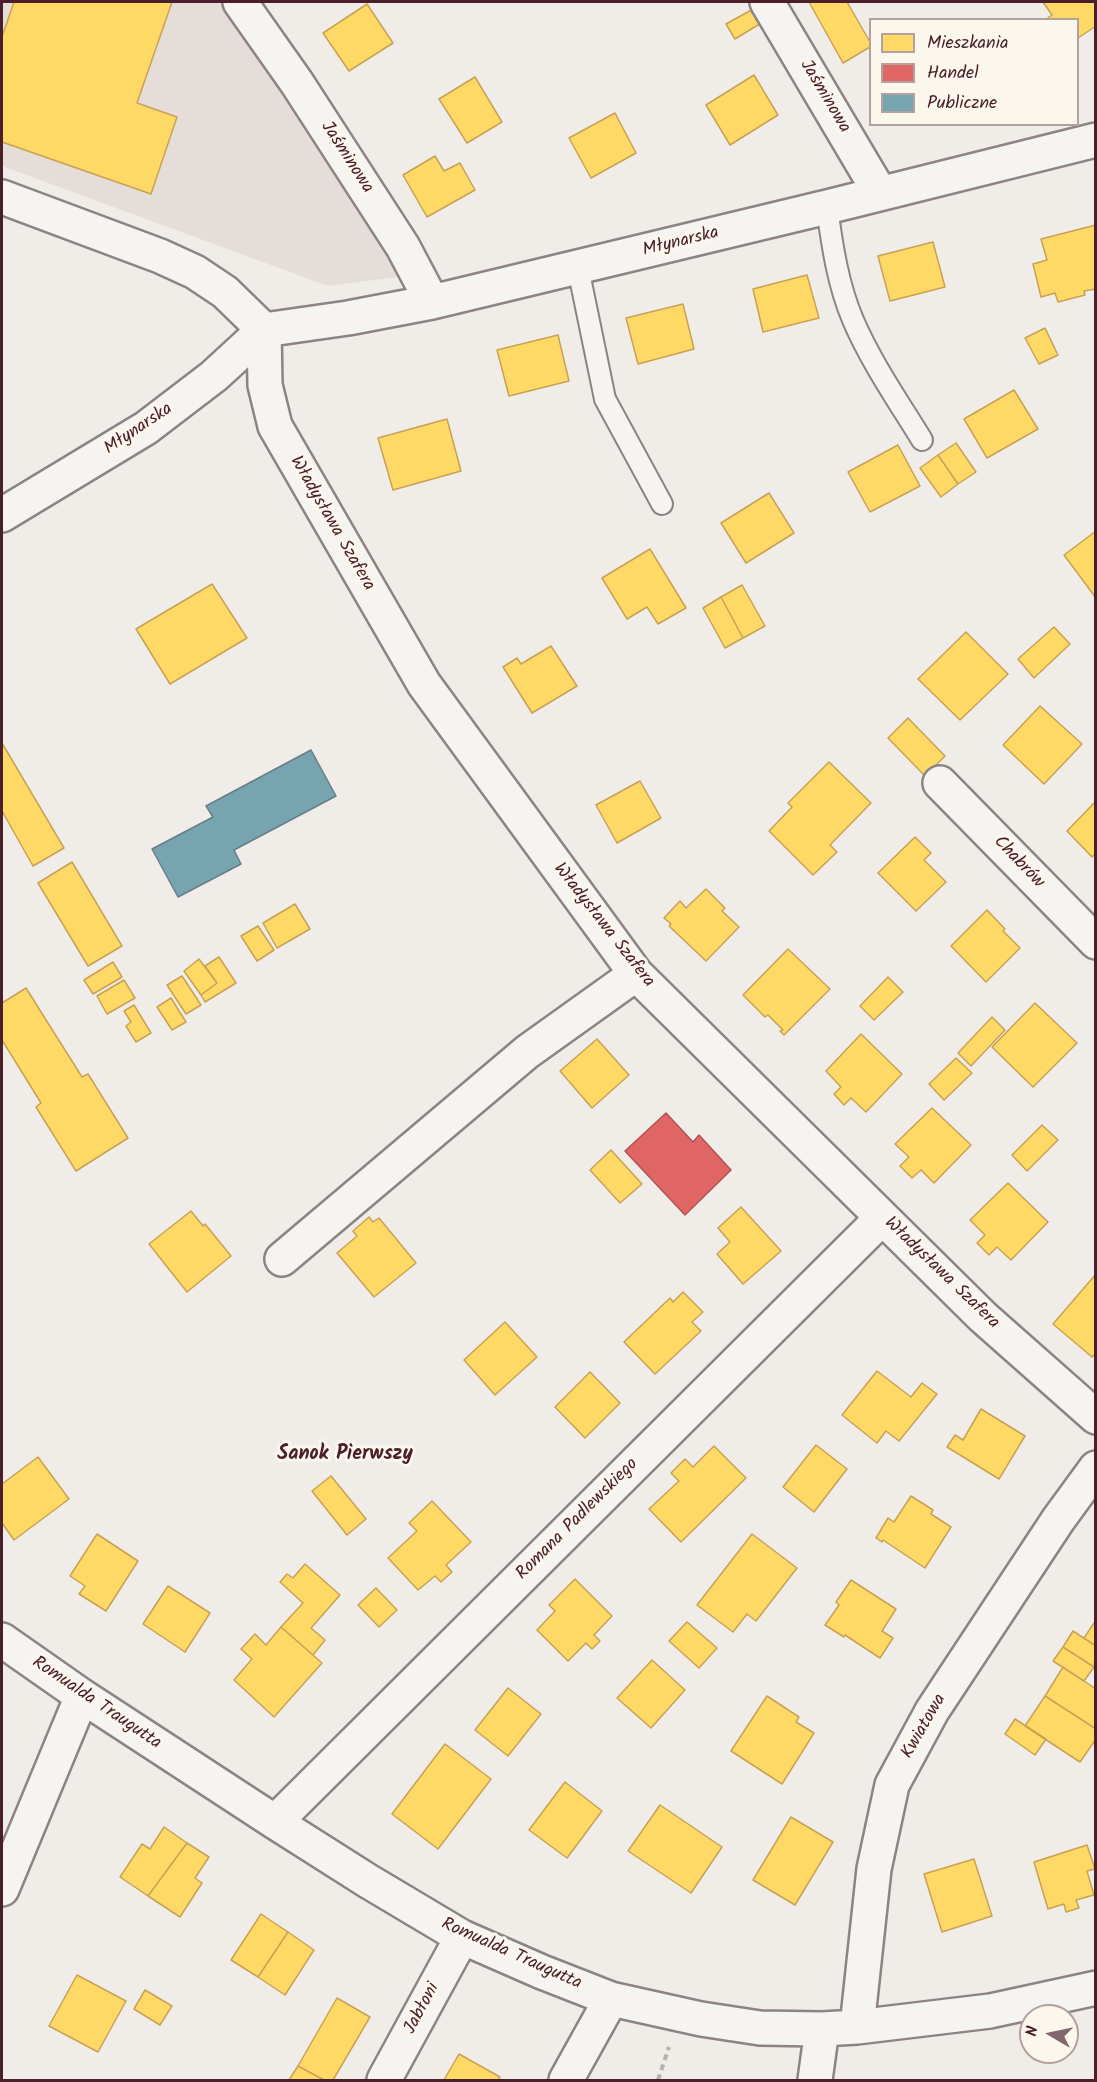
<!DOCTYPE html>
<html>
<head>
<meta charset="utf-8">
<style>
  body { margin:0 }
  #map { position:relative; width:1097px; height:2082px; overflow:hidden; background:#f0ede8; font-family:Kalam,sans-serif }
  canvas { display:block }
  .frame { position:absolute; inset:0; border:3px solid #4a1f2b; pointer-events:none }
  .legend { position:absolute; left:869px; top:18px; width:210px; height:108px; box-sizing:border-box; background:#fbf7ec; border:2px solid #b4a19f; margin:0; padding:8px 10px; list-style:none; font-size:18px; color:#4a1f2b }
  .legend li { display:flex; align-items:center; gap:12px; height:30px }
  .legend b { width:30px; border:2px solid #b4a19f }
  .north { position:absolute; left:1019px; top:2004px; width:60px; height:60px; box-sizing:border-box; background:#fbf7ec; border:2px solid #b4a19f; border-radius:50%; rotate:279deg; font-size:16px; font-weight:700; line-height:24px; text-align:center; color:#4a1f2b }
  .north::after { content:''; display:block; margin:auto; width:21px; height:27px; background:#84676d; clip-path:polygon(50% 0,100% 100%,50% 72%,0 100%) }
</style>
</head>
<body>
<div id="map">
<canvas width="1097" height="2082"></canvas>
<div class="frame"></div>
<ul class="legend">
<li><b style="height:16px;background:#ffd966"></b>Mieszkania</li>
<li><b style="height:16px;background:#e06666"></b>Handel</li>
<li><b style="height:16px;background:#76a5af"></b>Publiczne</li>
</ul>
<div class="north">N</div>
</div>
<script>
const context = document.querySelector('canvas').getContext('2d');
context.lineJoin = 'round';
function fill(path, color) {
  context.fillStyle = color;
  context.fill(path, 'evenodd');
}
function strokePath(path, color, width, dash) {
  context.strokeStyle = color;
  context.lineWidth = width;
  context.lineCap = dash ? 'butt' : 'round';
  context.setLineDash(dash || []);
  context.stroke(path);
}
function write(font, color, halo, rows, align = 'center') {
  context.font = font + ' Kalam,sans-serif';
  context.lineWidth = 6;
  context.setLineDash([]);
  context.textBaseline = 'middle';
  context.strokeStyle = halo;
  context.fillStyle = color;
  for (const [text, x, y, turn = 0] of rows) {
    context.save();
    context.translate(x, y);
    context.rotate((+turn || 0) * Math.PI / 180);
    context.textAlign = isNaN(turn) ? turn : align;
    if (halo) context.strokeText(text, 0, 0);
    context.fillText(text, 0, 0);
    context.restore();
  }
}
fill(new Path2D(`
  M2,2H223L405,276L328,286L2,166Z`), '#e5ddd7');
const homes = new Path2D(`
  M14,2H172L137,103L177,117L151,194L2,142V37Z
  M809,2H847L870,42V47L843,63Z
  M1043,2H1096V26L1078,38V20H1045L1052,15Z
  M367,4L393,43L349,71L323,33Z
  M755,8L763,22L735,39L726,24Z
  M754,75L778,115L730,145L706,105Z
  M475,77L502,122L467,143L439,99Z
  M615,113L636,153L591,178L569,138Z
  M435,156L444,171L460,163L475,190L427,217L403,175Z
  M1096,225V289L1084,291L1085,295L1058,302L1055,293L1041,297L1033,264L1047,260L1041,239Z
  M933,242L945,287L890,301L878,256Z
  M807,275L819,318L763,332L753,289Z
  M683,304L694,349L638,364L626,318Z
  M1045,328L1058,355L1039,364L1025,338Z
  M558,335L569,381L509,396L497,350Z
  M1014,390L1038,429L987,458L964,419Z
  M447,419L461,471L393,490L378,438Z
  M956,443L976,472L958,484L938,455Z
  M898,445L920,486L870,512L848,472Z
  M938,455L958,484L941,497L920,468Z
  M769,493L794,533L746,563L721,523Z
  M1096,531V598L1064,555Z
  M650,549L686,608L658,624L647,607L627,619L602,578Z
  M212,584L247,638L170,684L136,629Z
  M742,585L765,626L743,638L721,597Z
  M721,597L743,638L725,648L703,608Z
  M1054,627L1070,644L1034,678L1018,659Z
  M966,632L1008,674L960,720L918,679Z
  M551,646L577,686L532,713L503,667L517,658L521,664Z
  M1040,706L1082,744L1044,784L1003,745Z
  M908,718L945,756L925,776L888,738Z
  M2,743L64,848L33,866L2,811Z
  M829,762L871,803L830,845L837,852L813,875L769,831L792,807L788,803Z
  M640,781L661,818L617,843L596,805Z
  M1096,801V856L1094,855L1092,857L1067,831Z
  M915,837L931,853L924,860L946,882L916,911L878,873Z
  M72,862L122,946L88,966L38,883Z
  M706,889L725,908L722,911L739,927L706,961L669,926L671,924L664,918L680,901L686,908Z
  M295,904L310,929L277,948L263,923Z
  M987,910L1005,929L1003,931L1020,948L986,982L951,946Z
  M258,926L274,950L257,961L241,936Z
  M788,949L830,989L784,1035L780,1031L783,1030L768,1015L765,1017L743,995Z
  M219,957L236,983L205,1002L201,995L217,983L205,966Z
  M199,959L217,983L201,995L184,971Z
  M113,962L122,977L93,994L84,980Z
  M182,976L201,1005L186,1014L167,985Z
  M888,977L903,992L874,1020L860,1006Z
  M124,980L135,998L107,1014L97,996Z
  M26,988L82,1077L88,1074L128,1138L76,1171L36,1107L41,1103L2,1040V1003Z
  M171,998L186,1022L172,1030L157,1007Z
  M1035,1003L1077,1043L1033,1087L992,1047Z
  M134,1005L151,1033L136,1042L126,1026L131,1022L124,1011Z
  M992,1017L1005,1030L971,1066L958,1053Z
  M861,1034L902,1074L866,1112L851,1098L844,1105L834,1094L841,1087L826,1071Z
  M597,1039L629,1075L592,1108L560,1071Z
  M956,1058L972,1073L944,1100L929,1084Z
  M932,1108L971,1145L934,1183L921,1170L912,1178L900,1166L909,1157L895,1144Z
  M1042,1125L1058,1140L1027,1171L1012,1155Z
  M611,1150L642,1184L620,1203L590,1170Z
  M1008,1183L1048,1222L1011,1260L997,1247L989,1255L977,1243L985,1235L970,1220Z
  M741,1207L781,1251L743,1284L717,1254L730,1242L718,1228Z
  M191,1211L203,1226L205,1224L231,1256L187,1292L149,1244Z
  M369,1217L373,1222L379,1218L416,1263L374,1297L337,1253L357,1236L353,1231Z
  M1096,1274V1353L1092,1357L1053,1324Z
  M683,1292L703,1312L692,1322L701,1331L655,1374L624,1342L670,1298L673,1302Z
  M505,1322L537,1357L495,1395L464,1360Z
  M877,1371L911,1397L922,1383L937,1394L899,1441L886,1431L877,1443L842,1415Z
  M590,1372L620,1403L585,1438L555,1407Z
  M981,1409L1025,1436L999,1479L947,1447L955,1435L963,1440Z
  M816,1445L847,1469L814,1512L783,1487Z
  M714,1446L746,1478L681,1542L649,1509L679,1481L671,1473L685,1459L693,1467Z
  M38,1457L69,1499L14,1540L2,1523V1484Z
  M331,1476L366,1519L347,1535L312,1491Z
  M911,1496L933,1510L931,1514L951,1527L925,1568L883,1540L882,1542L876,1538L888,1518L894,1522Z
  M432,1501L471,1542L446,1565L452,1572L441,1582L435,1576L418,1590L388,1558L417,1531L409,1523Z
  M97,1534L138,1561L106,1611L79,1594L85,1586L70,1576Z
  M752,1534L797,1568L756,1621L747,1614L733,1632L697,1605Z
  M305,1564L340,1595L311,1628L325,1640L313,1655L281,1627L303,1603L280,1582L287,1574L293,1578Z
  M575,1579L612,1616L594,1635L600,1641L592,1649L586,1643L568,1661L537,1630L555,1611L549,1605Z
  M851,1580L896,1609L882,1631L893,1638L880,1658L845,1635L844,1637L825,1625L839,1605L836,1602Z
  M168,1586L210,1613L185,1652L143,1624Z
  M376,1588L397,1610L379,1627L358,1605Z
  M1096,1620V1646L1084,1638Z
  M687,1622L717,1648L699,1668L669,1641Z
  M281,1627L322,1663L274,1717L234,1680L252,1659L241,1649L255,1634L266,1645Z
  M1073,1631L1096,1646L1094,1667L1063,1647Z
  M1063,1647L1094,1667L1084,1681L1053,1661Z
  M652,1660L685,1690L651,1728L617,1698Z
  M1063,1667L1096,1689V1729L1045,1696Z
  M508,1688L541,1714L508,1756L475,1730Z
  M767,1696L799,1717L796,1722L814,1733L782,1784L731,1751Z
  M1045,1696L1096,1729V1739L1080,1762L1025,1726Z
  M1015,1719L1046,1739L1035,1755L1005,1734Z
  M445,1744L491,1779L438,1849L392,1814Z
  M565,1782L602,1811L567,1858L529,1830Z
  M660,1805L722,1847L691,1893L628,1851Z
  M791,1817L833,1842L795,1905L753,1880Z
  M164,1827L187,1843L148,1896L120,1877L142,1844L150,1849Z
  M187,1843L209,1857L195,1878L202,1883L180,1917L148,1896Z
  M1087,1845L1095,1869L1087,1871L1094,1895L1076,1900L1079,1908L1066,1912L1064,1904L1048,1909L1034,1862Z
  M974,1859L992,1916L942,1932L924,1874Z
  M261,1914L288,1932L258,1977L231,1960Z
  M288,1932L314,1950L285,1995L258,1977Z
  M77,1975L126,2001L98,2052L49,2026Z
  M145,1990L172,2006L160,2025L134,2009Z
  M337,1998L370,2017L333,2080H324L298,2066Z
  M459,2054L500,2077L498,2080H444Z
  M298,2066L324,2080H289Z`);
fill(homes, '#ffd966');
strokePath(homes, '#c9a154', 1.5);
const shops = new Path2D(`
  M666,1113L693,1142L699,1135L731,1170L685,1215L625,1151Z`);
fill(shops, '#e06666');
strokePath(shops, '#b35154', 1.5);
const public = new Path2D(`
  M311,750L336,796L234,850L241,864L178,897L152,849L213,817L206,806Z`);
fill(public, '#76a5af');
strokePath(public, '#697d87', 1.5);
const service = new Path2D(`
  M827,207C832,245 838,285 853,320C871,362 898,401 922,440
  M578,268L605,399L662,504`);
const minor = new Path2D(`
  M240,2L297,83L403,247L432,302
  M767,2L880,193
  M2,197L160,256L195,272L225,292L264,330
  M264,330L265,385L275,426L424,684L636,974L983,1317L1096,1417
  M2,515L146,428L214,376L264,330L348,318L432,302L827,207L1096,140
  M940,783L1096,942
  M282,1259L527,1052L636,974
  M2,1640L82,1696L275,1822L368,1881L462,1937L542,1972L611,1999L701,2019L760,2028L822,2029L857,2027L990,2011L1096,1988
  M275,1822L882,1218
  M2,1889L82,1696
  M857,2027L874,1869L892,1785L932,1711L1058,1520L1096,1468
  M384,2080L462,1937
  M566,2080L611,1999
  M815,2080L822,2029`);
strokePath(service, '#8d8383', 24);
strokePath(minor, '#8d8383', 38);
strokePath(new Path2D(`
  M658,2080L669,2047`), '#b7b2b0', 4, [6, 4.5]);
strokePath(service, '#f5f4f0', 20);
strokePath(minor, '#f5f4f0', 33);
write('18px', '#4a1f2b', '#fbf7ec', [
  ["Jaśminowa",824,97,59],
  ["Jaśminowa",346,158,57],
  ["Młynarska",681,243,-14],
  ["Młynarska",139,430,-34],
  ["Władysława Szafera",331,524,60],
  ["Chabrów",1018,863,46],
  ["Władysława Szafera",603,926,52],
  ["Władysława Szafera",941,1274,44],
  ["Romana Padlewskiego",578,1520,-45],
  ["Romualda Traugutta",96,1704,34],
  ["Kwiatowa",925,1727,-60],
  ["Romualda Traugutta",511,1955,24],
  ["Jabłoni",423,2009,-62]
]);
write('bold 20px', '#4a1f2b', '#fbf7ec', [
  ["Sanok Pierwszy",345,1456]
]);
</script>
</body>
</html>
